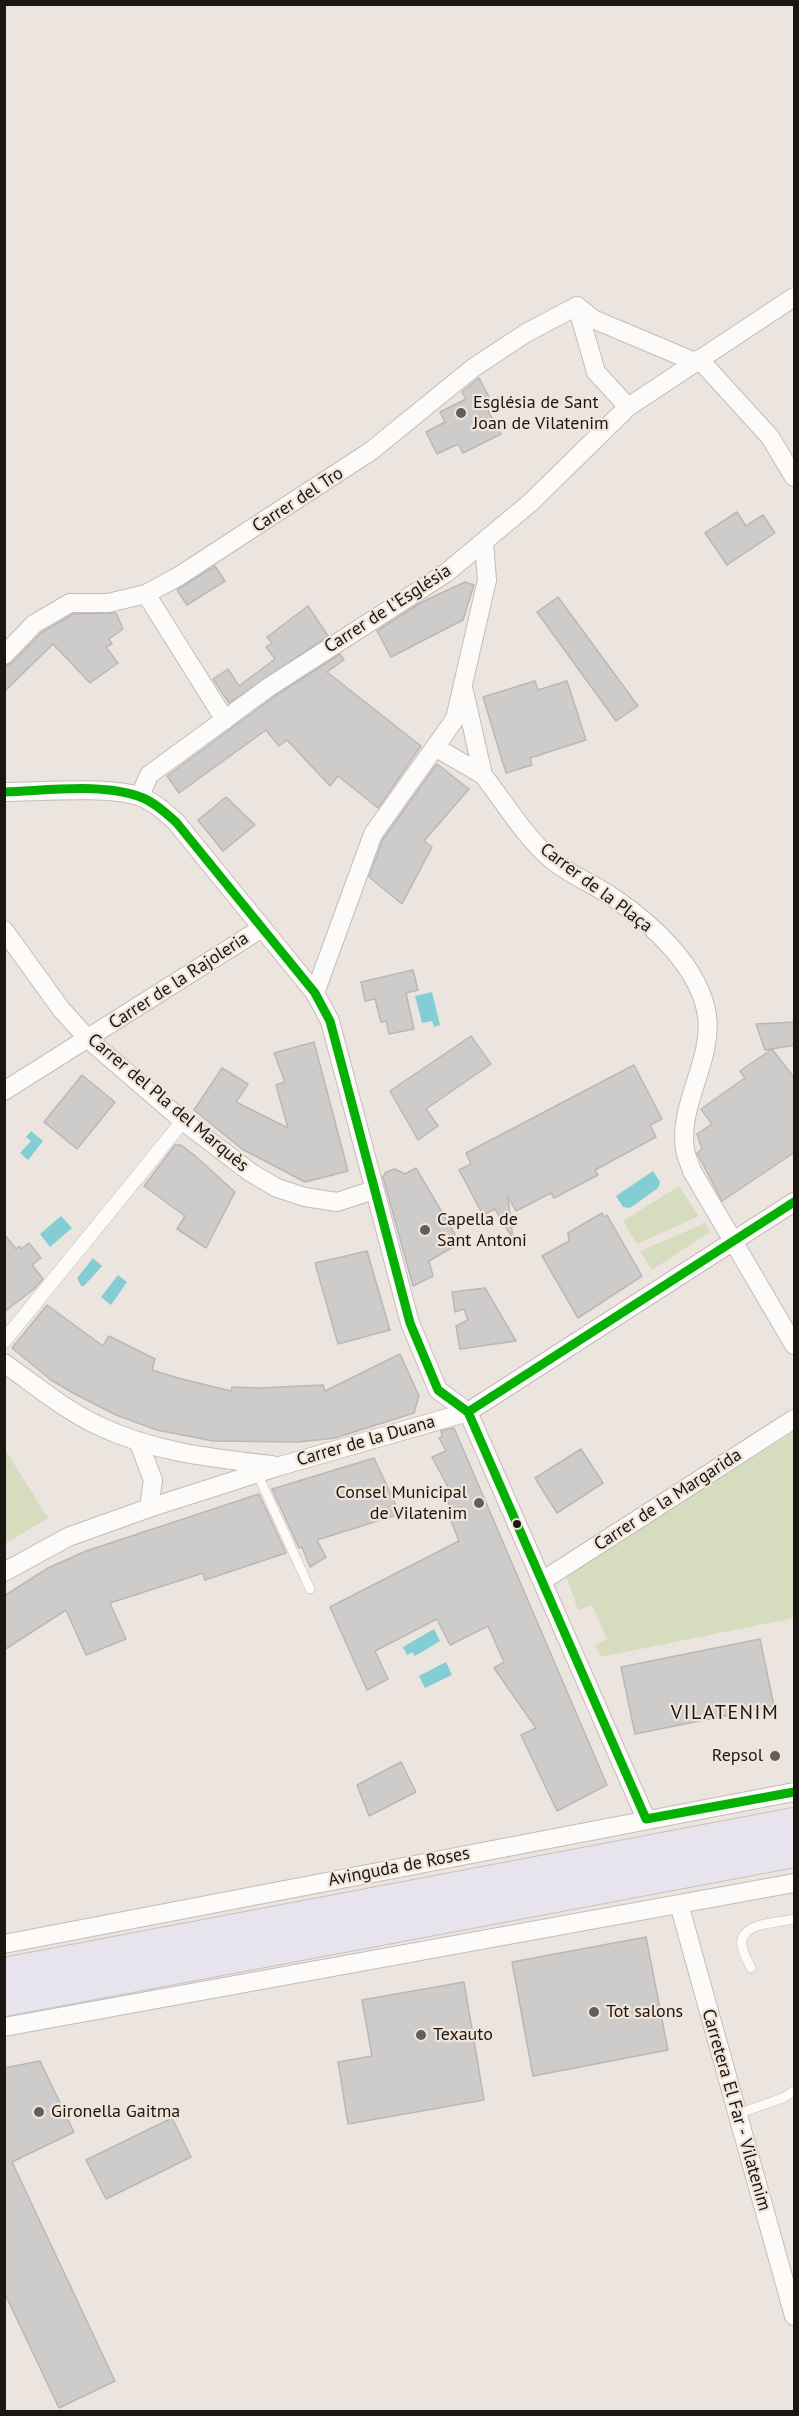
<!DOCTYPE html>
<html>
<head>
<meta charset="utf-8">
<style>
  body { margin:0 }
  #map { position:relative; width:799px; height:2416px; overflow:hidden; background:#ece5df; font-family:"PT Sans",sans-serif }
  canvas { display:block }
  .frame { position:absolute; inset:0; border:6px solid #1a1612; pointer-events:none }
</style>
</head>
<body>
<div id="map">
<canvas width="799" height="2416"></canvas>
<div class="frame"></div>
</div>
<script>
const context = document.querySelector('canvas').getContext('2d');
context.lineJoin = 'round';
function fill(path, color) {
  context.fillStyle = color;
  context.fill(path, 'evenodd');
}
function strokePath(path, color, width, dash) {
  context.strokeStyle = color;
  context.lineWidth = width;
  context.lineCap = dash ? 'butt' : 'round';
  context.setLineDash(dash || []);
  context.stroke(path);
}
function write(font, color, halo, rows, align = 'center') {
  context.font = font + ' "PT Sans",sans-serif';
  context.lineWidth = 4.5;
  context.setLineDash([]);
  context.textBaseline = 'middle';
  context.strokeStyle = halo;
  context.fillStyle = color;
  for (const [text, x, y, turn = 0] of rows) {
    context.save();
    context.translate(x, y);
    context.rotate((+turn || 0) * Math.PI / 180);
    context.textAlign = isNaN(turn) ? turn : align;
    if (halo) context.strokeText(text, 0, 0);
    context.fillText(text, 0, 0);
    context.restore();
  }
}
fill(new Path2D(`
  M679,1186L699,1216L637,1244L623,1221Z
  M705,1223L710,1232L652,1270L640,1251Z
  M794,1432V1618L601,1657L595,1645L607,1639L592,1605L578,1610L566,1575Z
  M4,1448L48,1518L5,1544H4Z`), '#d6ddbf');
fill(new Path2D(`
  M432,992L440,1025L434,1027L432,1021L422,1023L415,996Z
  M31,1131L43,1141L28,1160L20,1153L31,1141L26,1137Z
  M653,1171L660,1182L658,1188L630,1208L623,1207L616,1196Z
  M61,1216L72,1228L50,1247L40,1234Z
  M93,1258L102,1266L84,1286H81L77,1278Z
  M118,1275L127,1282L111,1305L101,1297Z
  M434,1629L440,1641L415,1656L412,1652L407,1655L403,1647Z
  M446,1662L452,1675L425,1688L419,1676Z`), '#83cdd4');
const building = new Path2D(`
  M479,378L489,397L483,402L501,434L463,453L458,444L437,454L426,432L445,422L440,412L466,399L462,392Z
  M737,512L746,526L763,515L775,533L727,565L705,533Z
  M215,566L225,581L187,605L177,590Z
  M465,582L474,585L463,620L391,657L377,631L420,603Z
  M558,597L638,706L616,721L537,612Z
  M308,606L328,636L229,703L213,679L228,669L239,686L275,659L266,647L272,643L267,637Z
  M116,613L123,629L109,639L112,644L106,647L118,663L90,683L53,644L4,692V666L12,663L41,633L73,614Z
  M340,654L344,660L327,672L421,746L378,808L338,776L330,786L287,740L279,746L266,730L179,793L167,776L275,696Z
  M535,681L538,690L567,681L586,740L530,758L532,765L506,773L483,697Z
  M437,764L469,789L424,841L432,847L402,904L369,877L383,839Z
  M226,797L255,825L223,851L198,820Z
  M413,970L418,990L406,993L414,1029L389,1034L386,1021L381,1022L375,999L365,1001L361,982Z
  M795,1022V1045L765,1050L756,1024Z
  M471,1036L491,1064L426,1109L438,1126L418,1140L390,1091Z
  M314,1042L348,1171L305,1182L242,1149L194,1110L222,1068L248,1084L236,1102L288,1128L276,1085L285,1082L274,1053Z
  M772,1049L795,1079V1152L722,1201L697,1153L702,1149L697,1134L712,1124L701,1109L745,1078L740,1071Z
  M634,1065L662,1119L650,1125L656,1137L595,1170L598,1175L554,1198L551,1193L516,1211L508,1197L513,1239L495,1209L483,1215L459,1170L471,1164L466,1153Z
  M82,1075L115,1102L77,1149L44,1122Z
  M175,1145H181L193,1154L235,1192L206,1248L177,1229L185,1216L144,1186Z
  M416,1168L460,1243L429,1261L433,1276L413,1286L383,1177L386,1172L395,1169L405,1174Z
  M602,1213L604,1217L607,1215L642,1276L578,1318L542,1256L569,1241L568,1233Z
  M4,1234L16,1249L19,1246L21,1249L29,1243L41,1258L32,1265L43,1279L34,1289L4,1312Z
  M367,1251L390,1330L338,1344L315,1263Z
  M485,1288L516,1341L460,1349L456,1326L468,1320L464,1309L455,1312L452,1292Z
  M47,1305L103,1346L109,1336L155,1359L152,1370L178,1378L231,1391L232,1387L259,1388L323,1385L325,1391L400,1354L419,1396L414,1413L335,1438L298,1442L213,1441L157,1430L116,1415L73,1393L51,1380L12,1348Z
  M454,1428L607,1785L557,1811L521,1735L536,1728L494,1668L504,1662L488,1626L450,1645L437,1619L375,1651L388,1679L367,1690L330,1607L459,1541L449,1516L453,1513L443,1492L449,1489L432,1457L446,1451L439,1438L442,1437L441,1431Z
  M581,1449L603,1483L557,1513L535,1478Z
  M374,1458L400,1514L317,1540L326,1557L310,1567L302,1547L299,1548L272,1489Z
  M259,1494L286,1553L205,1580L203,1573L110,1603L126,1639L86,1655L66,1610L4,1650V1596L48,1568L86,1551Z
  M760,1639L774,1706L635,1734L621,1667Z
  M401,1762L416,1792L369,1816L357,1785Z
  M646,1937L668,2050L533,2076L512,1962Z
  M464,1982L484,2100L348,2124L338,2062L372,2056L362,2000Z
  M40,2061L74,2132L12,2162L115,2381L59,2408L4,2292V2068Z
  M172,2118L191,2157L106,2199L86,2160Z`);
fill(building, '#cecbcb');
strokePath(building, '#bab7b6', 1.5);
const service = new Path2D(`
  M257,1473L310,1589
  M751,1968C748,1962 743,1953 742,1946C738,1922 779,1923 794,1919
  M737,2114L783,2098L794,2091`);
const pedestrian = new Path2D(`
  M4,1341L183,1121`);
const minor = new Path2D(`
  M577,306L593,319L695,362
  M577,306L596,372L628,407
  M699,359L770,437L794,477
  M146,594L225,720
  M4,655L34,624L70,603H108L146,594L179,576L371,451L473,368L526,333L577,306
  M435,747L483,775L464,691
  M483,775C505,803 524,836 552,860C570,875 594,884 614,898C652,924 700,967 707,1016C713,1061 678,1104 685,1149C686,1157 690,1164 692,1171L794,1345
  M4,792C40,792 106,786 138,796C152,800 165,812 176,822L315,993L330,1021L410,1323L438,1390L468,1412L646,1819
  M140,796L149,775L269,687L446,573L530,503L628,407L794,297
  M4,930L61,1009L88,1039L183,1121L250,1172L277,1188L305,1197L337,1202L374,1190
  M315,993L373,834L455,719L487,580L484,542
  M4,1091L262,928
  M4,1363C34,1384 63,1409 97,1425C153,1452 211,1458 272,1465
  M138,1441L153,1480L149,1508
  M4,1572L68,1537L149,1508L280,1466L468,1412L794,1202
  M542,1581L794,1419
  M679,1904L794,2316
  M4,1944L794,1792
  M4,2027L794,1883`);
const trunk = new Path2D(`
  M4,1973L794,1823
  M4,2001L794,1852`);
strokePath(service, '#c2bdb8', 10);
strokePath(pedestrian, '#c2bdb8', 15);
strokePath(minor, '#c2bdb8', 20);
strokePath(trunk, '#c6c2c0', 32);
strokePath(service, '#fcfbfa', 9);
strokePath(pedestrian, '#fcfbfa', 14);
strokePath(minor, '#fcfbfa', 18);
strokePath(trunk, '#e8e4ee', 30);
strokePath(new Path2D(`
  M4,792C45,791 105,782 143,798C155,803 166,813 176,822L315,993L330,1021L410,1323L438,1390L468,1412L646,1819L794,1792
  M468,1412L794,1202`), '#04b103', 9);
for (const [x, y, r, color] of [
  [461,413,6,"#645e5a"],
  [425,1230,6,"#645e5a"],
  [479,1503,6,"#645e5a"],
  [517,1524,5,"#1a1612"],
  [775,1756,6,"#645e5a"],
  [594,2012,6,"#645e5a"],
  [421,2035,6,"#645e5a"],
  [39,2112,6,"#645e5a"]
]) {
  const dot = new Path2D();
  dot.arc(x, y, r, 0, 2 * Math.PI);
  context.fillStyle = color;
  context.fill(dot);
  strokePath(dot, '#f1e5da', 2);
}
write('18px', '#1a1612', '#f1e5da', [
  ["Església de Sant",473,403],
  ["Joan de Vilatenim",473,424],
  ["Capella de",437,1220],
  ["Sant Antoni",437,1241],
  ["Consel Municipal",467,1493,"right"],
  ["de Vilatenim",467,1514,"right"],
  ["Repsol",763,1756,"right"],
  ["Tot salons",606,2012],
  ["Texauto",433,2035],
  ["Gironella Gaitma",51,2112]
], 'left');
write('18px', '#1a1612', '#f1e5da', [
  ["Carrer del Tro",298,500,-33],
  ["Carrer de l'Església",388,609,-33],
  ["Carrer de la Plaça",596,888,37],
  ["Carrer de la Rajoleria",179,981,-33],
  ["Carrer del Pla del Marquès",168,1103,40],
  ["Carrer de la Duana",366,1441,-16],
  ["Carrer de la Margarida",668,1500,-33],
  ["Avinguda de Roses",399,1867,-11],
  ["Carretera El Far - Vilatenim",736,2110,74]
]);
context.letterSpacing = '1.5px';
write('20px', '#1a1612', '#f1e5da', [
  ["VILATENIM",725,1713]
]);
context.letterSpacing = '0px';
</script>
</body>
</html>
